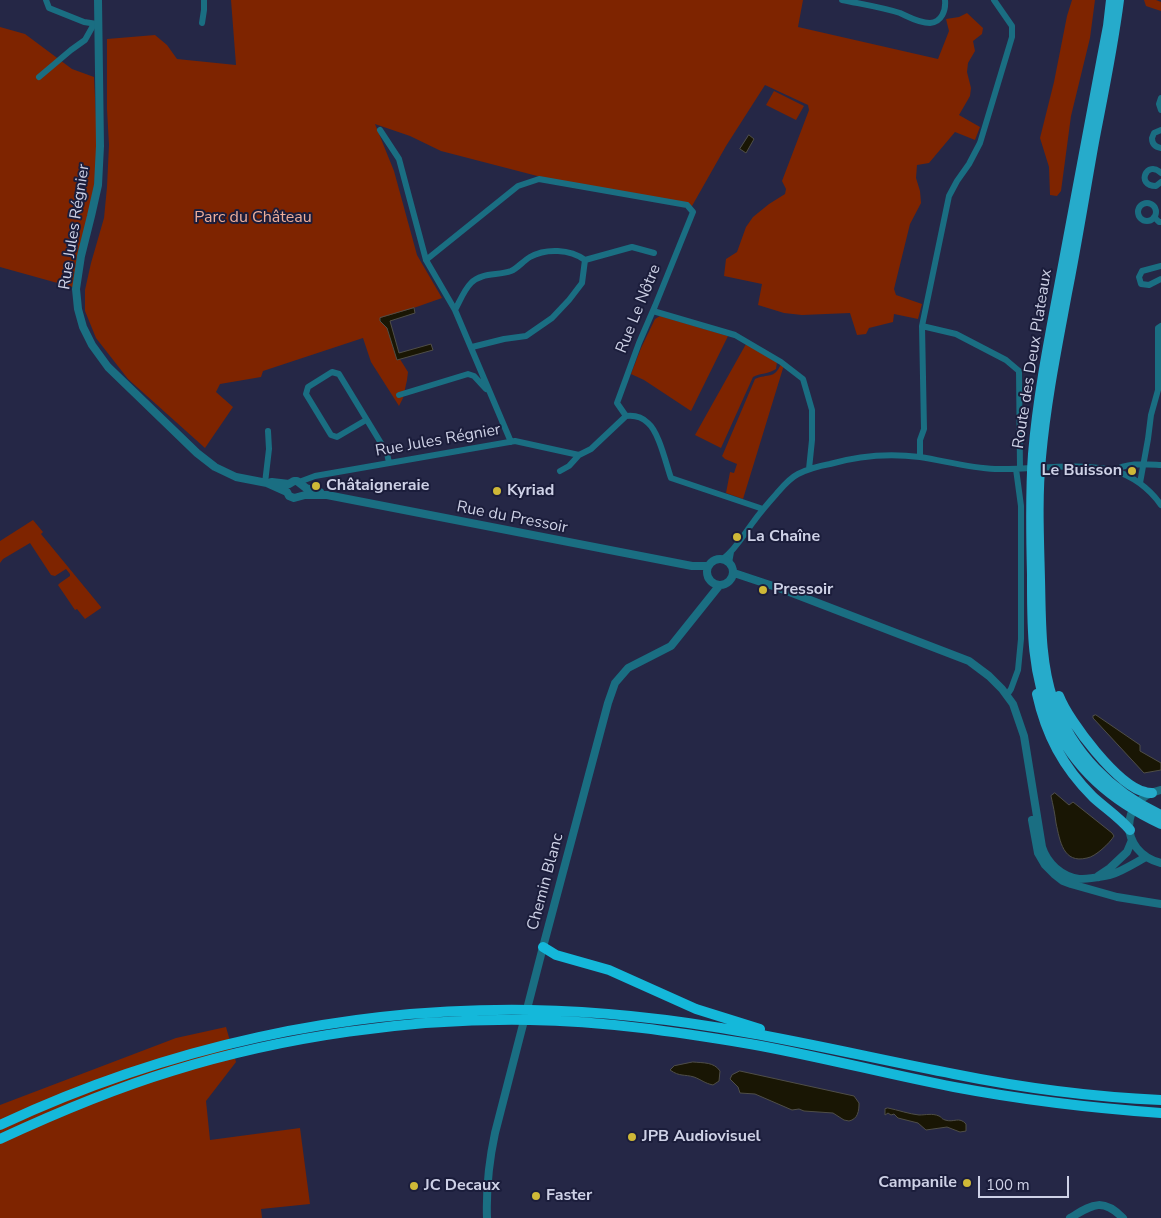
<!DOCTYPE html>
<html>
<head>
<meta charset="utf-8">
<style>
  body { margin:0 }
  #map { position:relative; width:1161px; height:1218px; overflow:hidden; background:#252746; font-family:"Nunito Sans",sans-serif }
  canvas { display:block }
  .scale { position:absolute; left:978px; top:1176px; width:91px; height:22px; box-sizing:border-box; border:2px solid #ced1e6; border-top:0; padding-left:6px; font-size:15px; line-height:18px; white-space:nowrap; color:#ced1e6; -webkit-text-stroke:4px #1b1d3b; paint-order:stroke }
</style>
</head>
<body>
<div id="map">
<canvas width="1161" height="1218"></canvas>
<div class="scale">100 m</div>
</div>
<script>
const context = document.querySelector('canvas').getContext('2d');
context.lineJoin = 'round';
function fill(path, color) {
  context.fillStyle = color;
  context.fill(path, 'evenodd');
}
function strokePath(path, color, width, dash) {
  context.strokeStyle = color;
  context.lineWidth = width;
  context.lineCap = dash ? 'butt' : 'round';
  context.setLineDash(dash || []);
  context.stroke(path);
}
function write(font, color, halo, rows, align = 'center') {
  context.font = font + ' "Nunito Sans",sans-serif';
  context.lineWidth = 4;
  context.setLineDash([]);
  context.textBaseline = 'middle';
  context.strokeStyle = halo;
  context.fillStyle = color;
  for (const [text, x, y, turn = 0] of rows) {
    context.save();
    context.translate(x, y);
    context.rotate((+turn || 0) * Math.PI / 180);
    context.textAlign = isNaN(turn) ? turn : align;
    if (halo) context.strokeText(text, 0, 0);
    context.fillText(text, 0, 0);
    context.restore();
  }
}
fill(new Path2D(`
  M231,0H803L798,27L938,59L949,31L946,19L959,17L967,13L983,28L982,34L973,41L975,51L968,63L967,72L971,88L970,96L959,115L980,127L975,140L955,132L929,163L917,165L916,178L920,191L921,203L910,224L894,289L896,295L922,304L918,319L894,314L893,322L869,328L866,334L857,335L850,313L802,315L784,313L758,305L762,284L724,276L726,259L737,252L746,227L753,217L769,204L785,194L786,189L782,181L809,110L808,105L765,85L726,146L692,206L545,178L441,151L410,136L375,124L394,171L417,255L442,298L388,317L398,356L408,372L407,380L403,398L399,406L371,362L363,338L263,371L261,377L220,384L216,392L233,407L205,448L128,379L96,338L85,311V290L91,263L104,218L107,187L109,145L107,109V39L155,35L167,45L177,59L236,65Z
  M1072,0H1095L1090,38L1071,116L1061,191L1057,196L1050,195L1049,167L1040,138L1054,82L1067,16Z
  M1144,0H1156L1161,2V11L1146,6Z
  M0,27L25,34L72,69L94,77L98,158L79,289L0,267Z
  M774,91L804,106L796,120L766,105Z
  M660,316L728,336L691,411L644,380L631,374L641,348L655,319Z
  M746,344L777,362L776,369C769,374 760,373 753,377L721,448L695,435Z
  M781,364L784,365L743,499L726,493L730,472L734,473L737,464L725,459L722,456L723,454L755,379C768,373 774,380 781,364Z
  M33,520L43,532L41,534L101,607V608L85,619L77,609L75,610L58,585L60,583L70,576V574L66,569L55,576L51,575L30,543L3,559L0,563V541Z
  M226,1027L236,1062L206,1101L210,1140L300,1128L310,1204L261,1209L262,1218H0V1105L176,1038Z`), '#7e2400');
const water = new Path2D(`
  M749,135L754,139L746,153L740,149Z
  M414,308L415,313L390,321L399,353L431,344L433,350L397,360L387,328L380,321V318Z
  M1096,715L1140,745V751L1161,763V770L1144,773L1093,718V716Z
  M1055,793L1069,805L1073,802L1112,833L1114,836C1110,843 1095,857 1087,858C1063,864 1060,841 1056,823C1055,814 1053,805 1051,796Z
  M693,1062C704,1063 714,1062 720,1071L719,1081L713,1085C704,1083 702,1080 694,1077C684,1074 680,1077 670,1070L674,1066Z
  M740,1071L854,1096L859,1103C859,1111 858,1119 849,1121L844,1120L833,1113L804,1111L799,1109L792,1110L755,1094L740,1093L738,1087L730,1079L732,1075Z
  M888,1108C898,1110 909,1114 919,1115C926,1115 932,1113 939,1116C943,1118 940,1118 945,1120C954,1123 959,1116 966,1124V1131L960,1132L947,1127L926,1130L918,1123L898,1118L894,1114L891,1115L888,1113L885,1115V1109Z`);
fill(water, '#191604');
strokePath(water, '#4f4e48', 1);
strokePath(new Path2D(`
  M46,0L49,8L84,22L97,24
  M842,0C861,4 881,7 900,13C909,17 919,23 930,23C942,22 946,10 945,0
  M202,23L204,10V0
  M39,77L71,50L85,40L94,24
  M1161,98L1159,104L1161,110
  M380,130L399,159L426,260L455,310L511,442
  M1161,130L1154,133L1152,138C1152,144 1155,147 1161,148
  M1161,173C1147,159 1135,186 1156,186L1161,182
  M1138 212a9 9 0 1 1 18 0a9 9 0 1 1-18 0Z
  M1154,217L1159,222H1161
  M426,260L518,186L539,179L687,205L693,212L655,306L639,343L617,403L626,416
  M1161,266L1142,271L1139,277L1141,284L1149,285L1161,279
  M455,310C460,301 464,290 471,283C482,272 498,276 511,271C518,268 523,261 530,257C546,248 570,249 585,260L632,247L654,253
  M653,311L735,335L781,362L803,379L812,410V440L809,469
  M922,326L956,334L1006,360L1019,371L1020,468
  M472,347L504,339L526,336L552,318L569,300L582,283L585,260
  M399,395L468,374L474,376L486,389
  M366,420L337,437L331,435L306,394L308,387L332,372L339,374L387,453L389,463
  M920,457V440L924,429L922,326L949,196L957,181L969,164L980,143L1012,37V26L994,0
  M560,471L569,466L579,455
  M1113,471C1128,462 1144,464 1161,465
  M299,482L315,476L515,441L579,455L591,449L626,416C634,415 642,417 648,423C659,432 666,464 671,478L763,509
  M265,483L269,449L268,431
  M1140,483L1148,439L1151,415L1158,390V328L1161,326
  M723,559C736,549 744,534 754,521C761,511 770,501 778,492C784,485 790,478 798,474C808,469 819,466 830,464C861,455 888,453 920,457C945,461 970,468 995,469C1035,470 1073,462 1112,470C1132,475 1150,489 1161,505
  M729,563L731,552
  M1007,695L1011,689L1018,670L1021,639V506L1016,469`), '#1a6e82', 6);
strokePath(new Path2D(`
  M98,0L100,146L98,185L91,216L81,256L76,289L78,309L83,327L92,345L108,367L197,453L215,467L236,477L267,483L287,492L289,496L294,498L305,495H327L692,566H708
  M268,483L272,482L289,484L294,481H297L306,488L320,492
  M707 572a13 13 0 1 1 26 0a13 13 0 1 1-26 0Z
  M734,573L779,588L969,661L989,676L1002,689L1013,704L1024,736L1042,847C1047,863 1061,876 1079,879C1086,879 1092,878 1099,877C1102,876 1107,876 1110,875C1121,872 1135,863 1146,857
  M1161,790C1119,799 1118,852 1161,863
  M1032,820L1038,853L1045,865L1054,874L1063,881L1071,884L1117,897L1161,904
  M1098,876L1110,868L1127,852L1132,840
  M487,1218C486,1189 489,1161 495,1133L543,947L608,703L615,683L628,668L671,646L719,586
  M1070,1218C1092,1205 1102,1197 1123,1218`), '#1a6e82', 8);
strokePath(new Path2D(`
  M1111,0L1108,26C1092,109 1077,192 1061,276C1050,335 1038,394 1033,454C1030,494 1031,535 1032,575C1032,623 1031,674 1052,719C1074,769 1112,801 1161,824
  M1119,0C1113,48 1103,95 1094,142C1085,192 1077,243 1067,293C1057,347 1046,401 1041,457C1037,497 1039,538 1040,579C1041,619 1040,662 1053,700C1072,752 1111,792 1161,815
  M1037,694C1046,735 1063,767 1093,797C1105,808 1119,817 1130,830
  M1059,696C1069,722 1118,786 1145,792C1147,793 1150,793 1152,793`), '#26abcb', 10);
strokePath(new Path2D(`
  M543,947L556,955L609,970L696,1009L760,1029
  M0,1125C166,1047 347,1007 531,1010C604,1011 678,1020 750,1033C818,1045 886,1061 954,1074C1023,1088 1092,1097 1161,1100
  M0,1139C56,1113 113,1089 172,1071C284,1036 413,1018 530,1020C604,1021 677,1032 750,1044C818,1056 886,1074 954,1087C1023,1100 1091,1108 1161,1113`), '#14b8da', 10);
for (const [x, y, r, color] of [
  [1132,471,5,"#cfb837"],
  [316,486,5,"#cfb837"],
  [497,491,5,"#cfb837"],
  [737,537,5,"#cfb837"],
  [763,590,5,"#cfb837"],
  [632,1137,5,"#cfb837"],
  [967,1183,5,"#cfb837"],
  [414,1186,5,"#cfb837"],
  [536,1196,5,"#cfb837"]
]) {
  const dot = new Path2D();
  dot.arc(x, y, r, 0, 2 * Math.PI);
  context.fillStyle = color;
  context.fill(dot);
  strokePath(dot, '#1b1d3b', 2);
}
write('16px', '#edae9a', '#1b1d3b', [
  ["Parc du Château",253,218]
]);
write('16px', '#ced1e6', '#1b1d3b', [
  ["Rue Jules Régnier",75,227,-81],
  ["Rue Le Nôtre",639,309,-68],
  ["Route des Deux Plateaux",1033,359,-81],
  ["Rue Jules Régnier",438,441,-10],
  ["Rue du Pressoir",512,518,11],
  ["Chemin Blanc",546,882,-75]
]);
write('bold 16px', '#ced1e6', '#1b1d3b', [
  ["Le Buisson",1122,471,"right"],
  ["Châtaigneraie",326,486],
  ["Kyriad",507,491],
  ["La Chaîne",747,537],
  ["Pressoir",773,590],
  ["JPB Audiovisuel",642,1137],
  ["Campanile",957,1183,"right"],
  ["JC Decaux",424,1186],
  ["Faster",546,1196]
], 'left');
</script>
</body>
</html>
